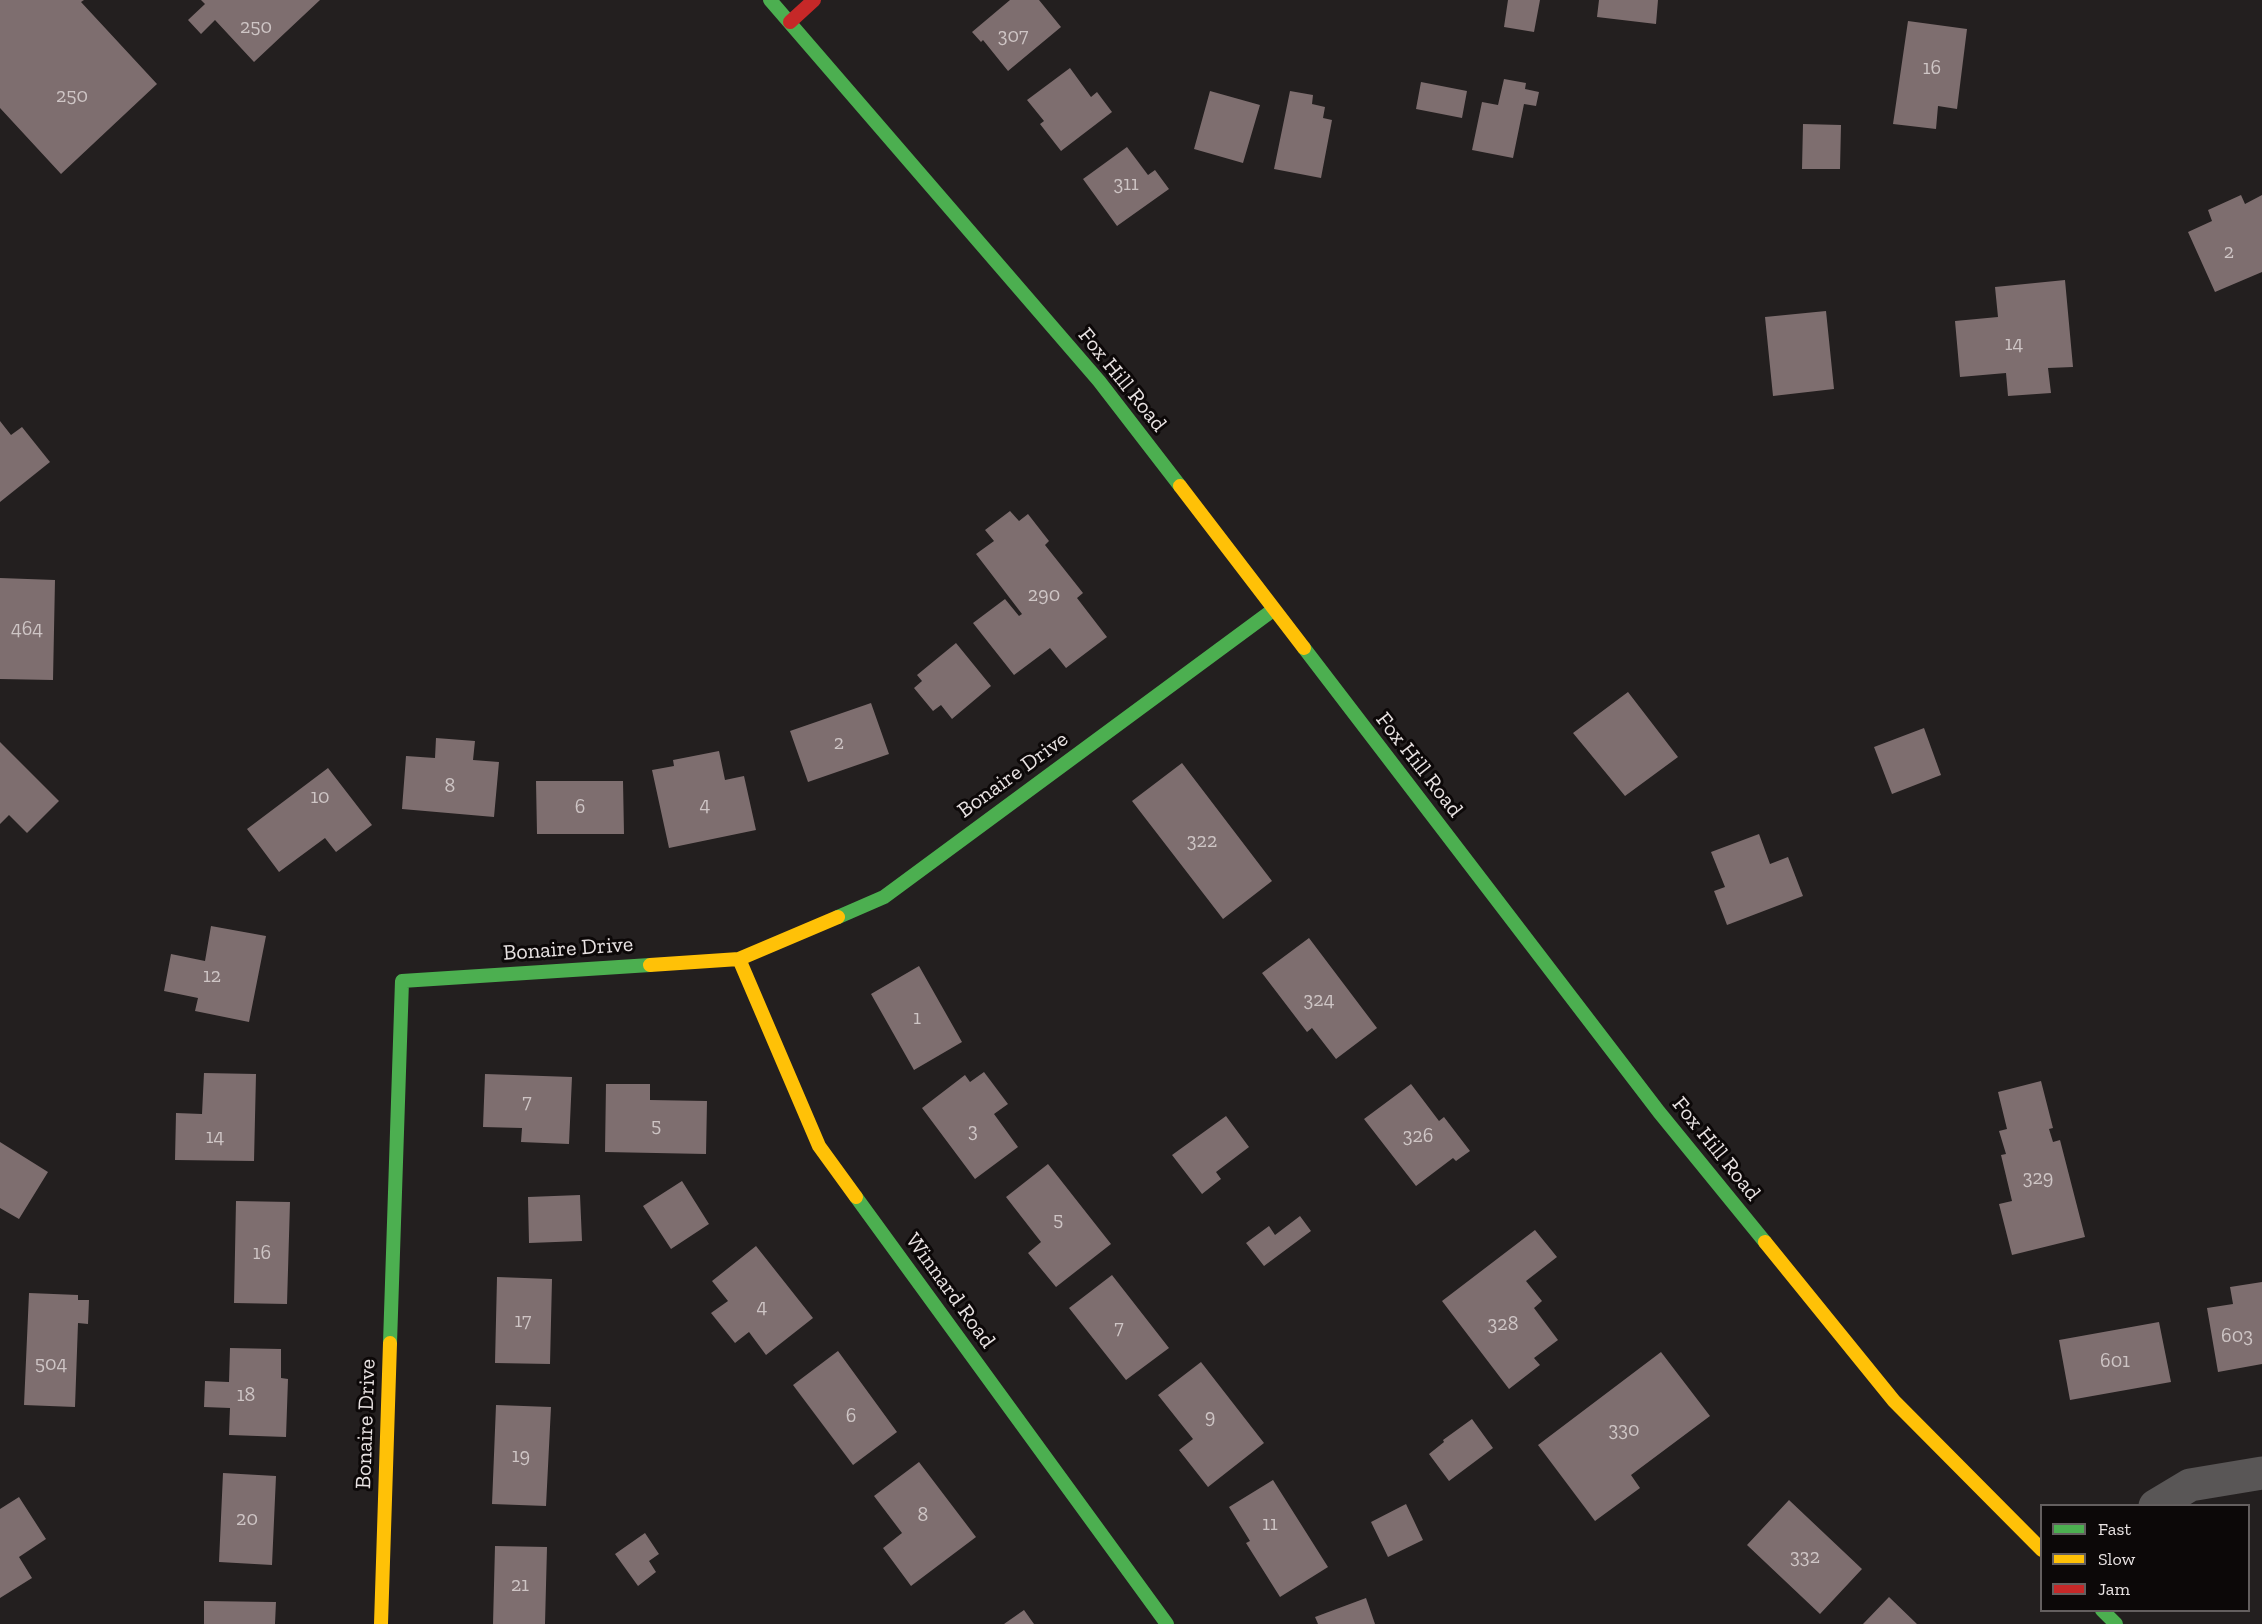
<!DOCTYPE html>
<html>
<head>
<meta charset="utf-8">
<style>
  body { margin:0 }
  #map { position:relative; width:2262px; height:1624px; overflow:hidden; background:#231f1f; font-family:"Zilla Slab",serif }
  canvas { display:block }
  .legend { position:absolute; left:2040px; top:1504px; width:210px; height:108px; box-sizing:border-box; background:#0c0808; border:2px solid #645f5f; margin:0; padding:8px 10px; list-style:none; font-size:18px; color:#e8e2e2 }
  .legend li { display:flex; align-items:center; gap:12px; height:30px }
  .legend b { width:30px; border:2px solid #645f5f }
</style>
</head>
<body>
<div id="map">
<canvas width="2262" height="1624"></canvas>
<ul class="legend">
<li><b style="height:8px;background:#4caf50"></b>Fast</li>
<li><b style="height:8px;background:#ffc107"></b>Slow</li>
<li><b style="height:8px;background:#c62828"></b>Jam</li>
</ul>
</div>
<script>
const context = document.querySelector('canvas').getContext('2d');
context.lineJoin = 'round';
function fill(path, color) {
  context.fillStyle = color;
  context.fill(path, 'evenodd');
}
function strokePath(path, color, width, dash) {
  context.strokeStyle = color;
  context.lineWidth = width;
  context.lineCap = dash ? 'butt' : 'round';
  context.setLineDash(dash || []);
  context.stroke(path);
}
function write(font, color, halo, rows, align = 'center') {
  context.font = font + ' "Zilla Slab",serif';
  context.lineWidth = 6;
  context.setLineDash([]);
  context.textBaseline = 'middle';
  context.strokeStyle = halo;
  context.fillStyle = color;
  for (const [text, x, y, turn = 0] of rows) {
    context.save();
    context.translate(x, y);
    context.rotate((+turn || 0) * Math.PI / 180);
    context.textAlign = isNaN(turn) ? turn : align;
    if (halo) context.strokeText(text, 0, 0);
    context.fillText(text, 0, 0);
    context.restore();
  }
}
fill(new Path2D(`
  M0,0H84L81,2L157,84L61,174L0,108Z
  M201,0H320L254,62L215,20L201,34L188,20L205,4Z
  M1010,0H1039L1061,27L1008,71L983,40L981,42L972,32Z
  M1508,0H1540L1534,32L1504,27Z
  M1599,0H1658L1656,24L1597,17Z
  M1908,21L1967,29L1957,109L1938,106L1936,129L1893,124Z
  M1070,68L1091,97L1097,92L1112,112L1061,151L1040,124L1044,121L1027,100Z
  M1504,79L1526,83L1525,89L1539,92L1536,106L1524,104L1513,158L1472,150L1482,102L1498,105Z
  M1421,82L1467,91L1462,118L1416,109Z
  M1210,91L1260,105L1243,163L1194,149Z
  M1290,91L1313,95L1312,104L1325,107L1323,118L1332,120L1321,178L1274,169Z
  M1803,124L1841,125L1840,169H1802Z
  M1127,147L1148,175L1155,170L1169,189L1117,226L1083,179Z
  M2241,195L2245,204L2262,195V272L2215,292L2188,232L2212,221L2208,210Z
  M2065,280L2073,367L2048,368L2051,393L2008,396L2006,373L1960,377L1955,321L1998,317L1995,287Z
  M1826,311L1834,389L1773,396L1765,317Z
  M0,421L11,435L22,427L50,462L0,502Z
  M1010,511L1019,521L1028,514L1049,541L1045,545L1083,593L1077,598L1107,637L1066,668L1050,648L1014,675L973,623L1005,599L1019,616L1022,614L976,554L994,541L985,530Z
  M0,578L55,580L53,680L0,679Z
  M956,643L991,686L952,719L941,705L933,711L914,688L922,681L917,675Z
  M1628,692L1678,757L1625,796L1573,733Z
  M871,703L889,754L808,782L790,731Z
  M1924,728L1941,775L1892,794L1874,747Z
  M436,738L475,741L473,760L499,762L494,817L402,809L406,756L435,758Z
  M0,742L59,801L27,833L9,815L0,824Z
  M719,751L725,780L744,776L756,830L669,848L652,770L674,766L673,760Z
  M1182,763L1272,881L1223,919L1132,801Z
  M328,768L372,825L336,852L325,838L279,872L247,829Z
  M536,781H623L624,834H537Z
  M1759,834L1770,864L1788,857L1803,896L1727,925L1714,891L1725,887L1711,852Z
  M211,926L266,936L249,1022L195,1011L198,998L164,991L171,954L205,961Z
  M1309,938L1377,1028L1336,1059L1312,1028L1307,1032L1262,973Z
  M919,966L962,1042L914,1070L871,994Z
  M984,1072L1008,1104L994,1114L1018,1147L975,1179L922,1108L965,1075L970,1082Z
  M204,1073L256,1074L254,1161L175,1160L176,1113L202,1114Z
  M485,1074L572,1077L569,1144L521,1142L522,1128L483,1127Z
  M2041,1081L2053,1128L2049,1129L2053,1142L2060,1140L2085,1237L2012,1255L1999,1204L2012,1201L2001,1155L2006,1154L1999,1131L2007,1129L1998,1092Z
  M606,1084H650V1100L707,1101L706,1154L605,1152Z
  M1411,1084L1439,1121L1444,1117L1470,1151L1456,1161L1453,1158L1416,1186L1364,1119Z
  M1226,1116L1249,1147L1216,1172L1221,1179L1202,1194L1172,1155Z
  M0,1142L48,1172L19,1219L0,1208Z
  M1048,1164L1111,1244L1056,1287L1028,1253L1041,1242L1006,1197Z
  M682,1181L709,1224L671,1249L643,1206Z
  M580,1195L582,1241L529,1243L528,1197Z
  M236,1201L290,1202L287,1304L234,1303Z
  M1300,1216L1311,1231L1264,1266L1246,1243L1269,1226L1275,1235Z
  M1535,1230L1557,1257L1526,1281L1542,1301L1534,1308L1558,1340L1534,1358L1540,1365L1509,1389L1442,1301Z
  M756,1246L813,1318L766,1355L749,1332L735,1343L711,1313L728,1301L712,1281Z
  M1112,1275L1169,1348L1126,1380L1069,1308Z
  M497,1277L552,1279L550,1364L495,1363Z
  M2262,1282V1364L2218,1372L2207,1308L2233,1304L2230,1287Z
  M29,1293L78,1295V1300H89L88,1324L78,1323L75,1407L24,1405Z
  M2159,1322L2171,1382L2070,1400L2059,1340Z
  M230,1348L281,1349V1378L288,1379L286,1437L229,1435L230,1408L204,1407L205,1381L229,1382Z
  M838,1351L897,1432L853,1465L793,1385Z
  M1661,1352L1710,1416L1631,1475L1640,1488L1595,1521L1538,1445Z
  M1201,1362L1264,1443L1208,1487L1179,1450L1193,1439L1158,1395Z
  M496,1405L551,1407L546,1506L492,1504Z
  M1472,1419L1493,1448L1449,1481L1429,1454L1444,1442L1443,1440Z
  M919,1462L976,1537L911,1586L883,1548L902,1533L874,1496Z
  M223,1473L276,1476L272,1565L219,1562Z
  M1273,1480L1328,1567L1280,1597L1246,1543L1250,1541L1229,1507Z
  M19,1497L46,1539L19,1557L32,1578L0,1598V1509Z
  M1789,1500L1862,1569L1820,1614L1747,1545Z
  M1406,1504L1423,1540L1388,1557L1371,1522Z
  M645,1533L659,1554L649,1561L656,1572L638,1586L615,1554Z
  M495,1546L547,1547L545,1624H493Z
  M1889,1597L1917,1624H1863Z
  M1366,1598L1375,1624H1318L1315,1617Z
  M204,1601L276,1602L275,1624H204Z
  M1024,1610L1034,1624H1004Z`), '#7e6e6f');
strokePath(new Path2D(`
  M2155,1506L2190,1485L2262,1473`), '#595656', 33);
strokePath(new Path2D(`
  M770,0L1099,381L1180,486
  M1304,648L1659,1112L1765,1242
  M838,917L884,897L1273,610
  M856,1197L1167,1624
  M390,1343L402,981L650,965
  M2102,1610L2116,1624`), '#4caf50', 14);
strokePath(new Path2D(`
  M1180,486L1304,648
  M739,959L819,1146L856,1197
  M650,965L739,959L838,917
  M1765,1242L1894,1401L2042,1550
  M381,1624L390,1343`), '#ffc107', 14);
strokePath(new Path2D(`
  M790,22L814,0`), '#c62828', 14);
write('20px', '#cec5c5', null, [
  ["250",256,27],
  ["307",1013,36],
  ["16",1932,68],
  ["250",72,96],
  ["311",1126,184],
  ["2",2229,252],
  ["14",2014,344],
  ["290",1044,595],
  ["464",27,629],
  ["2",839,743],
  ["8",450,786],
  ["10",320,797],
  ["4",705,805],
  ["6",580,807],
  ["322",1202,841],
  ["12",212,976],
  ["324",1319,1000],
  ["1",917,1018],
  ["7",527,1102],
  ["5",656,1126],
  ["3",973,1131],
  ["326",1418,1136],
  ["14",215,1137],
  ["329",2038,1178],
  ["5",1058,1220],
  ["16",262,1253],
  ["4",762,1307],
  ["17",523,1321],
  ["328",1503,1324],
  ["7",1119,1328],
  ["603",2237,1336],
  ["601",2115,1361],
  ["504",51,1364],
  ["18",246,1395],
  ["6",851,1416],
  ["9",1210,1417],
  ["330",1624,1430],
  ["19",521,1456],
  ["8",923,1515],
  ["20",247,1519],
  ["11",1270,1524],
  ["332",1805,1557],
  ["21",520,1585]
]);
write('22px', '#e8e2e2', '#0c0808', [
  ["Fox Hill Road",1122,380,51],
  ["Fox Hill Road",1419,765,52],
  ["Bonaire Drive",1013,775,-36],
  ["Bonaire Drive",568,949,-4],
  ["Fox Hill Road",1716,1149,51],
  ["Winnard Road",950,1291,54],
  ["Bonaire Drive",366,1424,-88]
]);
</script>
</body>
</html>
